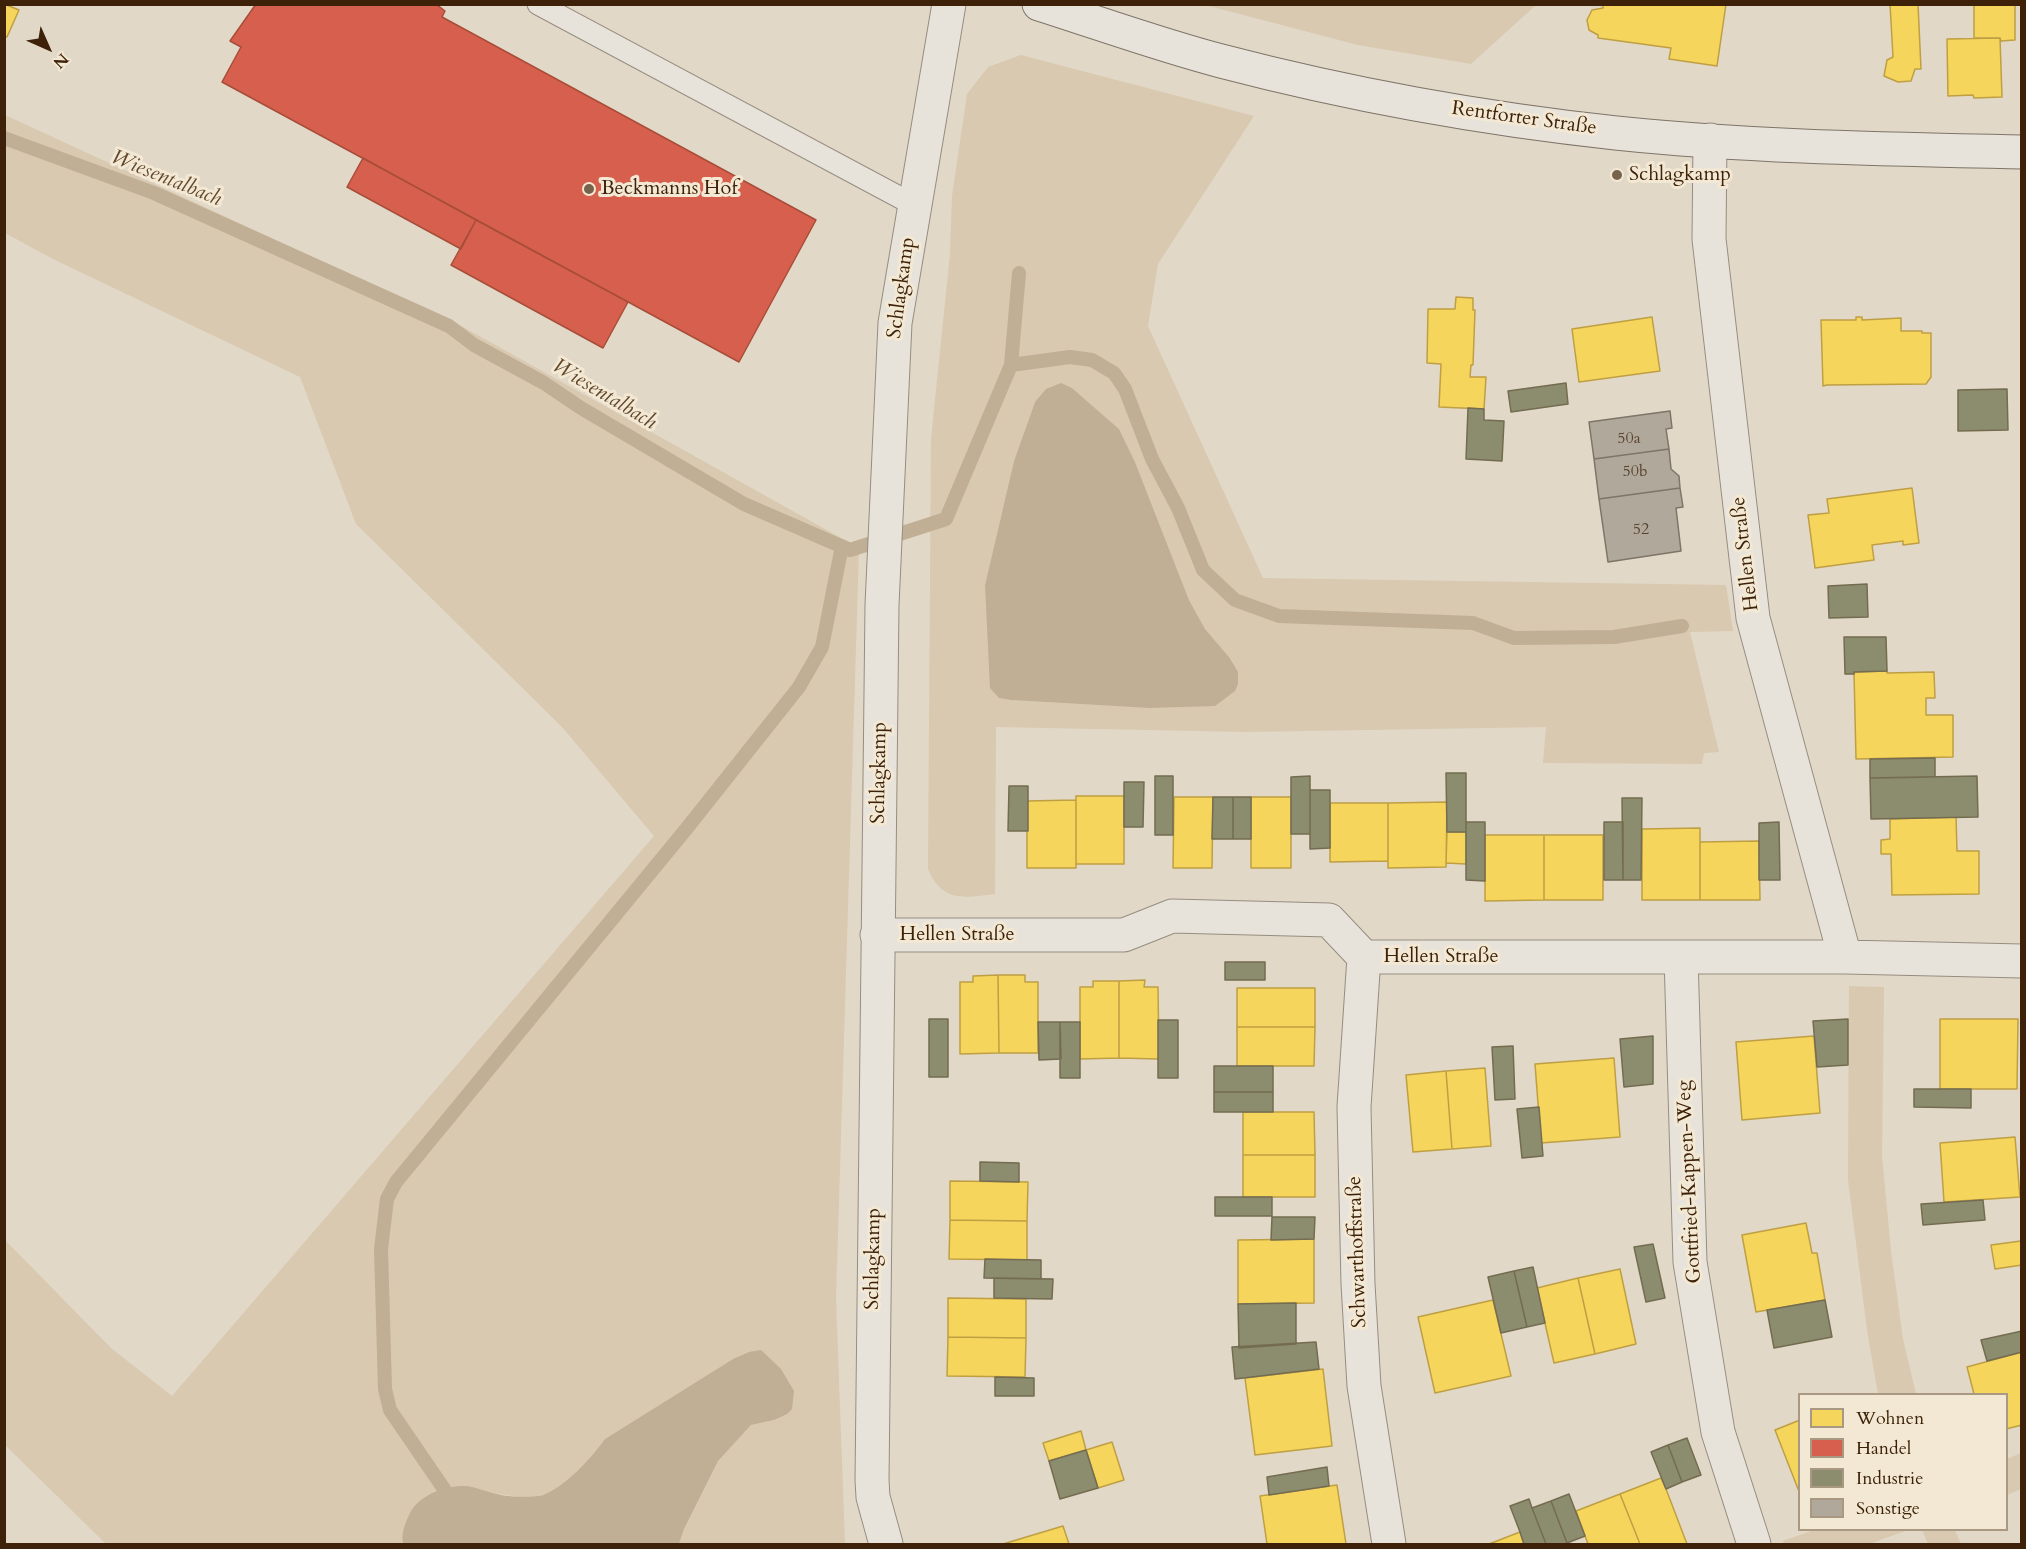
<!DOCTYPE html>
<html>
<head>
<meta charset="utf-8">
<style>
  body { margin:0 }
  #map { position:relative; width:2026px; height:1549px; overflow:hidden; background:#e2d8c7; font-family:Cardo,serif }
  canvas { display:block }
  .frame { position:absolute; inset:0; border:6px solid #3d2209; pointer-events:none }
  .legend { position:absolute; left:1798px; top:1393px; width:210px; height:138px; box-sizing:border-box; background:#f3e8d3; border:2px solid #aa9982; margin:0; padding:8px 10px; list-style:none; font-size:18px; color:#3d2209 }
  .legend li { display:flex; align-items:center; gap:12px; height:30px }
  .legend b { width:30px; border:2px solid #aa9982 }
  .north { position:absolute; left:18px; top:18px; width:60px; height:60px; -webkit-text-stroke:4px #f3e8d3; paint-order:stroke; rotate:135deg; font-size:16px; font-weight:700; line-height:24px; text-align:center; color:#3d2209 }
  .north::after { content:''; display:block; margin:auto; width:21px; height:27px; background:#3d2209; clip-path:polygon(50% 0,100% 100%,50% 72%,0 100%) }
</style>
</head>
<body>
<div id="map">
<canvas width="2026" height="1549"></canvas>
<div class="frame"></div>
<ul class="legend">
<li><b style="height:16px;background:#f6d55c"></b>Wohnen</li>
<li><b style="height:16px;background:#d6604d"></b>Handel</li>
<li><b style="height:16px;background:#8c8c6e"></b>Industrie</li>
<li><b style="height:16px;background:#b0a89b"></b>Sonstige</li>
</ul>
<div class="north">N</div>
</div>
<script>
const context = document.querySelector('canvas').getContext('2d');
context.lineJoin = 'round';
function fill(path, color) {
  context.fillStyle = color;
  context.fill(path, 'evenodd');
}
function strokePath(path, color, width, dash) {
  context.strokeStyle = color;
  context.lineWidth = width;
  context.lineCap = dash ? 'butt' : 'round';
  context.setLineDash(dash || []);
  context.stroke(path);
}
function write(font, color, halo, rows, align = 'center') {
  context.font = font + ' Cardo,serif';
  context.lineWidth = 6;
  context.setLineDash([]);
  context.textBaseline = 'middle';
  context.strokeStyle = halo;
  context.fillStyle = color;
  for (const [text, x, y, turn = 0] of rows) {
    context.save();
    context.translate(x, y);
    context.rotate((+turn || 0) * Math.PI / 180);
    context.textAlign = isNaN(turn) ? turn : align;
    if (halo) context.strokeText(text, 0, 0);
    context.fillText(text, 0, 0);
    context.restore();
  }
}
fill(new Path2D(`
  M1205,5H1536L1471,64L1358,45Z
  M1021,55L1254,116L1158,264L1148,326L1263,578L1726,585L1733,631L1690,632L1719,752L1704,753L1702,764L1543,763L1546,727L1246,732L996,727L995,894C963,898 942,902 928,869L931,439L950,254L952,196L967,94L988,67ZM1061,383L1072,388L1119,429L1135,462L1189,600L1205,629L1229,657L1149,708L1011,700L999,698L985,585L1014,461L1035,402Z
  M5,115L456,323L859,548L836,1299L845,1544H679L684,1529L718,1461L751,1425L774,1420L733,1359L605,1439C592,1456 563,1489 543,1495C528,1500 497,1494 482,1490L402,1540L403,1544H106L5,1445L4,1239L111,1348L172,1396L654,836L562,727L356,524L300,377L53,259L5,233Z
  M1849,986L1884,987L1882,1156L1891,1251L1903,1339L1916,1394H1878L1867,1330L1848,1180Z
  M2021,1453V1489L2007,1495V1459Z
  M1814,1530H1908L1869,1544H1784L1783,1541Z
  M1922,1530H1955L1961,1544H1928Z`), '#d8c9b0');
fill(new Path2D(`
  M1061,383L1072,388L1119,429L1135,462L1189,600L1205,629L1229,657L1238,672V684L1235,691L1215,706L1149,708L1011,700L999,698L990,688L985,585L1014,461L1035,402L1046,389Z
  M761,1350L781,1369L794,1391L792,1409L787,1414L774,1420L751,1425L718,1461L684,1529L679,1544H403C401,1534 405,1523 410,1513C419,1495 446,1485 466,1486C476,1487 487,1492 497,1494C506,1497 535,1498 543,1495C565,1487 591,1458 605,1439L733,1359L749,1352Z`), '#c0ae95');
const homes = new Path2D(`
  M4,4L19,10L7,37L4,36Z
  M1603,4H1726L1717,66L1669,59L1671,48L1598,38V35L1589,30L1587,20L1592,10L1603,8Z
  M1890,4H1918L1921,69H1915L1911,81L1898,82L1884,76L1887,60L1893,57Z
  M1974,4H2015V40L2001,41L2000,38H1974Z
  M2000,38L2002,97L1974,98L1973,95L1948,96L1947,39Z
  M1456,297L1473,298V310H1475L1473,365H1471L1470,377H1486L1484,409L1439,407L1441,364L1427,363L1428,309H1455Z
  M1652,317L1660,371L1579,382L1572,329Z
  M1856,317H1862V320L1901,318V331H1922V333H1931V377L1926,384L1827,385L1823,386L1821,320H1856Z
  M1912,488L1919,543L1903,545V541L1872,545L1874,560L1815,568L1808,515L1829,513L1827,499Z
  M1887,671V673L1934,672L1935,698H1926V715H1953V757L1856,759L1854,672Z
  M1076,796H1124V864H1076Z
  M1174,797H1213L1212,868H1173Z
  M1251,797H1291V868H1251Z
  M1076,800V868H1027V801Z
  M1447,802L1446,867L1388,868V803Z
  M1330,803H1388V861L1330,862Z
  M1956,817L1957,851H1979V894L1892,895L1891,854H1881V840L1890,839V819Z
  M1700,828V900H1642V829Z
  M1447,832H1466V864L1446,863Z
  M1485,835H1544V900L1485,901Z
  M1544,835H1603V900H1544Z
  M1759,841L1760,900H1700V842Z
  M998,975H1025V982H1038V1053H999Z
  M998,975L999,1053L960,1054V982H973V976Z
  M1145,980L1144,987H1158L1159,1059L1119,1058V981Z
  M1093,981H1119V1058L1080,1059V987H1093Z
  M1237,988H1315V1027H1237Z
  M1940,1019H2018L2017,1089H1940Z
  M1237,1027H1315L1314,1066H1237Z
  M1814,1036L1820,1113L1742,1120L1736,1042Z
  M1614,1058L1620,1137L1541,1143L1535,1064Z
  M1485,1068L1491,1146L1452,1149L1446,1071Z
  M1446,1071L1452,1149L1413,1152L1406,1075Z
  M1243,1112H1314L1315,1155H1243Z
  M2015,1137L2020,1197L1944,1202L1940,1143Z
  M1243,1155H1315V1197H1243Z
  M950,1181L1028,1182L1027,1221L950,1220Z
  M950,1220L1027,1221V1260L949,1259Z
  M1806,1223L1812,1253H1817L1825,1300L1756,1312L1742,1235Z
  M1314,1239V1303L1238,1304V1240Z
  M2021,1241L2022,1265L1995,1269L1991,1245Z
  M1620,1269L1636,1344L1595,1354L1578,1278Z
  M1578,1278L1595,1354L1554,1363L1537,1288Z
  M948,1298L1026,1299V1338L948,1337Z
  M1493,1300L1511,1376L1435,1393L1418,1317Z
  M948,1337L1026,1338L1025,1377L947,1376Z
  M2022,1352V1425L2006,1429V1394H1974L1967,1367Z
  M1323,1369L1332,1446L1255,1455L1245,1378Z
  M1800,1420V1494L1775,1430Z
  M1081,1431L1086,1450L1049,1461L1043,1443Z
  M1112,1442L1124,1480L1098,1488L1086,1450Z
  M1661,1478L1666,1489L1687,1544H1640L1620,1494Z
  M1337,1485L1346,1544H1267L1260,1496Z
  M1620,1494L1640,1544H1588L1576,1511Z
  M1063,1526L1069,1544H1003Z
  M1520,1532L1524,1544H1489Z`);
fill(homes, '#f6d55c');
strokePath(homes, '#be9f43', 1.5);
const shops = new Path2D(`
  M256,4H436L445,11L442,17L816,220L739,362L222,82L241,47L230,41Z
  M363,158L476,220L461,249L347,187Z
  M476,220L628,302L603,348L451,265Z`);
fill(shops, '#d6604d');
strokePath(shops, '#a84d39', 1.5);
const industry = new Path2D(`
  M1566,383L1568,404L1511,412L1508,391Z
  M2007,389L2008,430L1958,431V390Z
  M1468,408L1484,409V420L1504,421L1502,461L1466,459Z
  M1867,584L1868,617L1829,618L1828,586Z
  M1844,637H1886L1887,671L1854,672V674H1845Z
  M1935,758V777L1870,778V759Z
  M1446,773H1466V832H1447Z
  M1155,776H1173V835H1155Z
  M1310,776V834H1291V777Z
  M1977,776L1978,817L1871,819L1870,778Z
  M1124,782H1144L1143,827H1124Z
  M1009,786H1028V831H1008Z
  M1310,790H1330V848L1310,849Z
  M1213,797H1233V839H1212Z
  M1233,797H1251V839H1233Z
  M1622,798H1642L1641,880H1623Z
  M1466,822H1485V881L1466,880Z
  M1604,822H1623V880H1604Z
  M1779,822L1780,880H1759V823Z
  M1225,962H1265V980H1225Z
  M929,1019H948V1077H929Z
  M1848,1019V1065L1817,1067L1813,1021Z
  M1158,1020H1178V1078H1158Z
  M1038,1022H1060L1061,1059L1039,1060Z
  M1060,1022H1080V1078H1060Z
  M1653,1036V1084L1624,1087L1620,1039Z
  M1513,1046L1515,1099L1495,1100L1492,1047Z
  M1214,1066H1273V1092H1214Z
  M1914,1089H1971V1108L1914,1107Z
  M1214,1092H1273V1112H1214Z
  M1539,1107L1543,1156L1522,1158L1517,1109Z
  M980,1162L1019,1163V1182L980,1181Z
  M1215,1197H1272V1216H1215Z
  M1983,1200L1985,1220L1923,1225L1921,1204Z
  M1272,1217H1315L1314,1239L1271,1240Z
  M1653,1244L1665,1298L1646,1302L1634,1247Z
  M985,1259L1041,1260V1279L984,1278Z
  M1533,1267L1545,1323L1527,1327L1514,1271Z
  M1514,1271L1527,1327L1501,1333L1488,1277Z
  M994,1278L1053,1279L1052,1299L994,1298Z
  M1825,1300L1832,1337L1774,1348L1767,1310Z
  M1296,1303V1344L1239,1348L1238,1304Z
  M2022,1331V1352L1987,1361L1981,1340Z
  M1316,1342L1319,1369L1235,1379L1232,1347Z
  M995,1377L1034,1378V1396H995Z
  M1687,1438L1701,1475L1682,1482L1668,1445Z
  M1668,1445L1682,1482L1666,1489L1651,1452Z
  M1086,1450L1098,1488L1060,1499L1049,1461Z
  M1327,1467L1329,1486L1269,1495L1267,1477Z
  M1569,1494L1585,1536L1567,1543L1551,1501Z
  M1529,1499L1532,1508L1546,1544H1524L1520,1532L1510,1506Z
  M1551,1501L1567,1543L1564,1544H1546L1532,1508Z`);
fill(industry, '#8c8c6e');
strokePath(industry, '#746c50', 1.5);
strokePath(new Path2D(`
  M4,138L154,193L449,326L474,345L544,383L581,408L744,504L850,550L946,519L1011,365L1019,273
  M1011,365L1070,357L1092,360L1114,373L1125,389L1152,459L1178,508L1203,570L1235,600L1279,616L1473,623L1514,638L1614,637L1682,626
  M444,1489L390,1410L385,1389L381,1249L387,1199L396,1182L687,828L799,687L822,647L842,546`), '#c0ae95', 14);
const building = new Path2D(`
  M1670,411L1672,428L1666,429L1669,449L1594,459L1589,422Z
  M1669,449L1671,469L1679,476L1680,488L1599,499L1594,459Z
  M1680,488L1683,507L1676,508L1681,551L1608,562L1599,499Z`);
fill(building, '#b0a89b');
strokePath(building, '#7e7468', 1.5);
const service = new Path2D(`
  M538,4L914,205`);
const minor = new Path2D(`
  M1710,140L1709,239L1753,618L1845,957
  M877,935H1124L1172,916L1329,920L1364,957H1845L2022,961
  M1364,957L1354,1107L1358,1284L1364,1386L1389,1544
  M1681,957L1690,1262L1718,1432L1754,1544
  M886,1544L873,1497L872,1480L882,605L895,323L949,4`);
const secondary = new Path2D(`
  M1039,4C1099,23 1160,45 1221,61C1347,94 1486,119 1616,133C1750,147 1886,149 2022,152`);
strokePath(service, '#968d81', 23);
strokePath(minor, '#968d81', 35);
strokePath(secondary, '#7e7468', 35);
strokePath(service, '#e8e3da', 21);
strokePath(minor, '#e8e3da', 33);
strokePath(secondary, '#e8e3da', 33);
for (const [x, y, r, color] of [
  [1617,175,6,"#77624c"],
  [589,189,6,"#77624c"]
]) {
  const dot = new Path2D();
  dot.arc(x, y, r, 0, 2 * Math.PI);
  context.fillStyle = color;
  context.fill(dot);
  strokePath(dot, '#f3e8d3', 2);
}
write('16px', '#5a442e', null, [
  ["50a",1629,439],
  ["50b",1635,472],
  ["52",1641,530]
]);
write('20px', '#3d2209', '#f3e8d3', [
  ["Rentforter Straße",1524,119,8],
  ["Schlagkamp",902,288,-82],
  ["Hellen Straße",1746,554,-97],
  ["Schlagkamp",880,773,-89],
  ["Hellen Straße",957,935],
  ["Hellen Straße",1441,957],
  ["Gottfried-Kappen-Weg",1690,1182,-93],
  ["Schwarthoffstraße",1358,1252,-92],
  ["Schlagkamp",874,1259,-89]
]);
write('20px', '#3d2209', '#f3e8d3', [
  ["Schlagkamp",1629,175],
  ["Beckmanns Hof",601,189]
], 'left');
write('italic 21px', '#60472c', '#f3e8d3', [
  ["Wiesentalbach",166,179,22],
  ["Wiesentalbach",604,395,31]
]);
</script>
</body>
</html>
